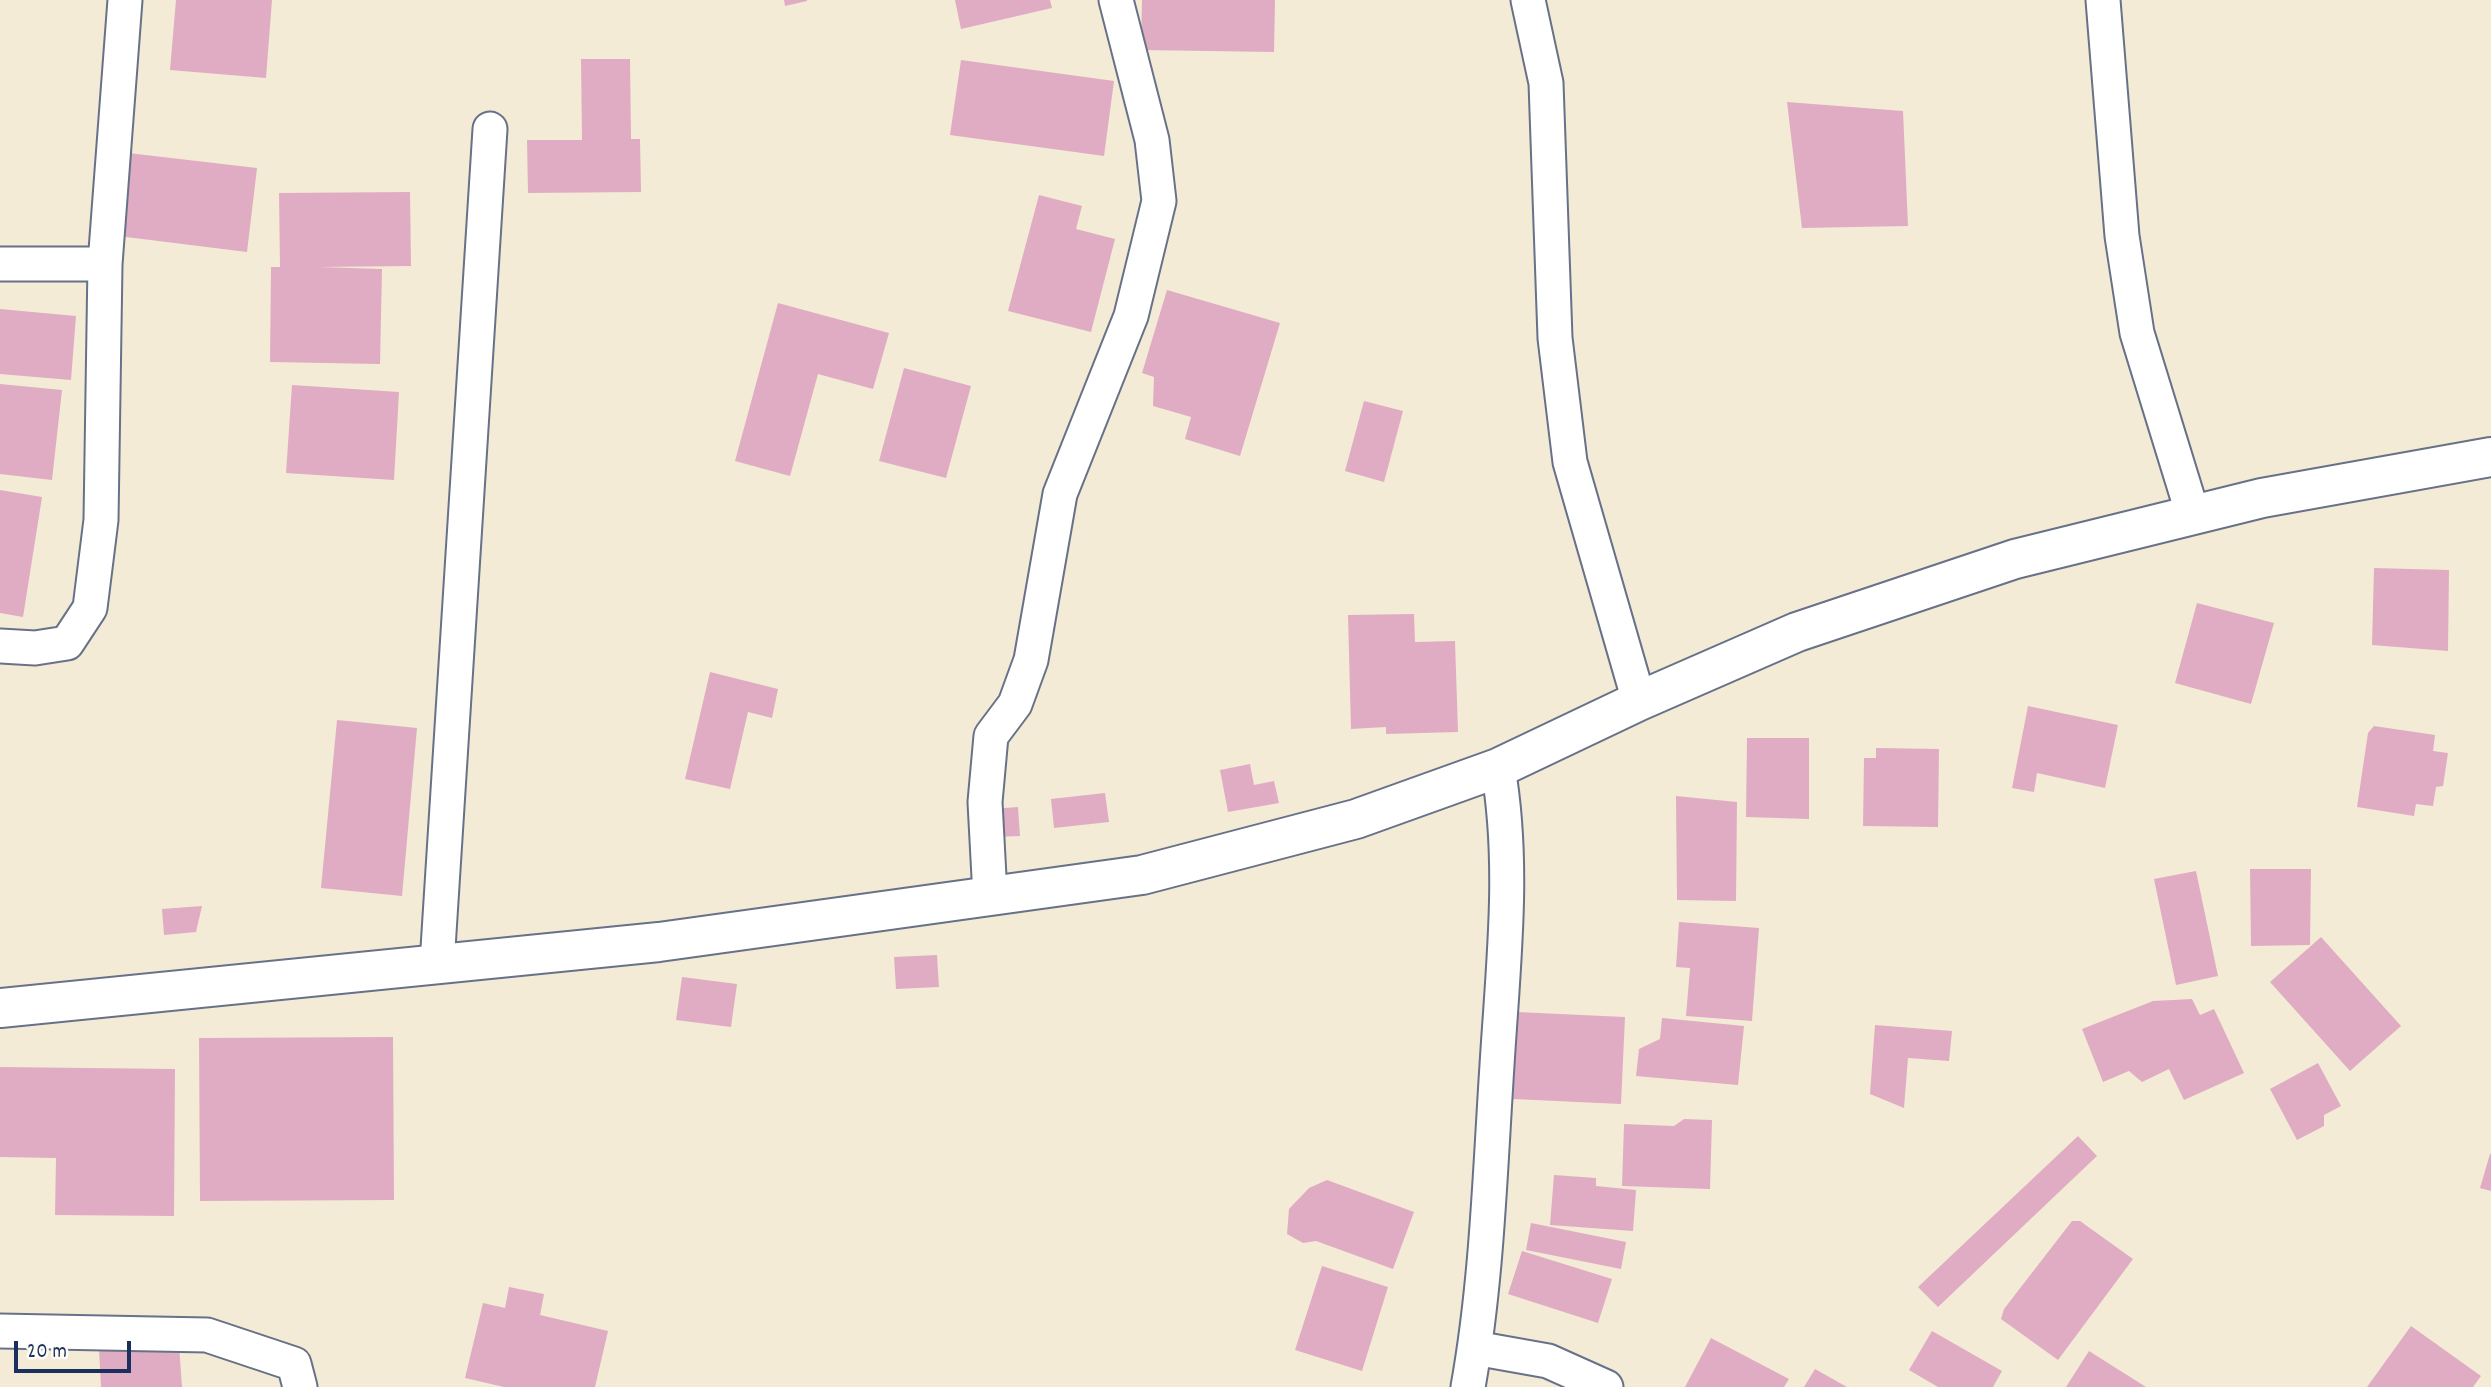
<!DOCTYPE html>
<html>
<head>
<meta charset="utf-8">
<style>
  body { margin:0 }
  #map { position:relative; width:2491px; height:1387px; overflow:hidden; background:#f3ebd6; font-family:Dekko,sans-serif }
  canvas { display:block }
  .scale { position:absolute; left:14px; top:1341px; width:117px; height:32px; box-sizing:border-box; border:4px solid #1b2f5e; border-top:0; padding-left:9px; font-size:21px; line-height:24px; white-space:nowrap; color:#1b2f5e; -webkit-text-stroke:5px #fdfcf7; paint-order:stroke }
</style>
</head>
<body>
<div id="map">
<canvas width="2491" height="1387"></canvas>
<div class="scale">20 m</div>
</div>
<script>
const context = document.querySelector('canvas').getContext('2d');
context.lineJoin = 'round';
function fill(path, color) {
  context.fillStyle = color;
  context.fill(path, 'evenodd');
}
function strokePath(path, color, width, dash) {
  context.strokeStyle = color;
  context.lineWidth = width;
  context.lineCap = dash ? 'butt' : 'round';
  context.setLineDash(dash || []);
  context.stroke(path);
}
fill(new Path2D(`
  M176,0H272L266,78L170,70Z
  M784,0H807V1L785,6Z
  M955,0H1050L1052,8L961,29Z
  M1142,0H1275L1274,52L1141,50Z
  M581,59H630L631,139H640L641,192L528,193L527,140H582Z
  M961,60L1114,81L1104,156L950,135Z
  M1787,102L1903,111L1908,226L1802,228Z
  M128,153L257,168L247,252L118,236Z
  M410,192L411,266L319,267L382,269L380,364L270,362L271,267H280L279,193Z
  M1039,195L1082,206L1076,229L1115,239L1091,332L1008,311Z
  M1167,290L1280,323L1240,456L1185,439L1191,417L1153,406L1154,377L1142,373Z
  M778,303L889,333L873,389L818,374L790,476L735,461Z
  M0,309L76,316L71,380L0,374Z
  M904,368L971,386L946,478L879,461Z
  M0,384L62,390L52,480L0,474Z
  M292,385L399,392L394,480L286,473Z
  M1364,401L1403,411L1384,482L1345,471Z
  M0,490L42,497L23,617L0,613Z
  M2374,568L2449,570L2448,651L2372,645Z
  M2197,603L2274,623L2251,704L2175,683Z
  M1414,614L1415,642L1455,641L1458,732L1386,734V727L1351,729L1348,615Z
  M710,672L778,689L772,718L748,712L730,789L685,779Z
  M2028,706L2118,725L2105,788L2037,773L2034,792L2012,788Z
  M337,720L417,728L402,896L321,888Z
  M2374,726L2435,735L2433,751L2448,753L2443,786L2436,787L2433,806L2416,804L2414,816L2357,807L2368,733Z
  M1747,738H1809V819L1746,817Z
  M1876,748L1939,749L1938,827L1863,826L1864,758H1876Z
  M1250,764L1254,785L1274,781L1279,803L1228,812L1220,770Z
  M1105,793L1109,822L1054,828L1051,799Z
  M1676,796L1737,802L1736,901L1677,900Z
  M1018,807L1020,836L993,837L991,809Z
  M2250,869H2311L2310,945L2251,946Z
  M2196,871L2218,976L2176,985L2154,879Z
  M202,906L196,932L164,935L162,909Z
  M1679,922L1759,928L1752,1021L1686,1016L1690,968L1676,967Z
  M2321,937L2401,1026L2350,1071L2270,982Z
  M937,955L939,987L896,989L894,957Z
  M682,977L737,984L731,1027L676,1020Z
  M2192,999L2200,1015L2214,1009L2244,1073L2184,1100L2169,1069L2142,1082L2129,1071L2103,1082L2082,1029L2153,1001Z
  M1517,1012L1625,1017L1621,1104L1513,1099Z
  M1662,1018L1744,1026L1738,1085L1636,1076L1639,1049L1660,1039Z
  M1875,1025L1952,1031L1949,1061L1908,1058L1904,1108L1870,1094Z
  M393,1037L394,1200L200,1201L199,1038Z
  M2318,1063L2341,1106L2324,1115V1126L2297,1140L2270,1089Z
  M0,1067L175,1069L174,1216L55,1215L56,1158L0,1157Z
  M1684,1119L1712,1120L1710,1189L1622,1186L1624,1124L1674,1126Z
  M2078,1136L2097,1156L1938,1307L1918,1287Z
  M2490,1154H2491V1191L2480,1188Z
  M1554,1175L1596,1178V1186L1636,1190L1633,1231L1550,1225Z
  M1327,1180L1414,1212L1393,1269L1316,1241L1303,1243L1287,1234L1289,1209L1309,1188Z
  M2072,1221H2080L2133,1259L2058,1360L2001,1319L2004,1309Z
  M1531,1223L1626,1242L1621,1269L1526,1250Z
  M1522,1251L1612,1279L1598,1323L1508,1294Z
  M1322,1266L1388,1287L1362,1371L1295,1350Z
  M509,1287L544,1294L540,1315L608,1331L595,1387H504L465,1378L483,1303L505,1308Z
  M2411,1326L2481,1376L2473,1387H2367Z
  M1932,1331L2002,1371L1993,1387H1938L1909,1370Z
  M1711,1338L1789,1379L1784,1387H1685Z
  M179,1345L182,1387H101L99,1349Z
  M2089,1351L2146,1387H2066Z
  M1815,1369L1847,1387H1804Z`), '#e0acc3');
const street = new Path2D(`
  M1528,0L1546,83L1555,338L1570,462L1639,701
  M2103,0L2122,236L2137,333L2193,515
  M0,264H105
  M0,646L35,648L67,643L90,608L101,520L105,264L125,0
  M990,896L985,802L991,736L1015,704L1031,660L1060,494L1131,316L1159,201L1152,140L1116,0
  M437,964L490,129
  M0,1331L207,1335L294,1364L300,1387
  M1475,1348L1548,1361L1606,1387
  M1468,1387C1487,1281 1490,1172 1497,1065C1503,966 1515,866 1498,768`);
const secondary = new Path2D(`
  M0,1008L659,942L1142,875L1356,819L1498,768L1639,701L1797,632L2015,559L2262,498L2491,457`);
strokePath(street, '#677188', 37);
strokePath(secondary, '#677188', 42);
strokePath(street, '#fff', 33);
strokePath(secondary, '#fff', 38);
</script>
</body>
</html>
